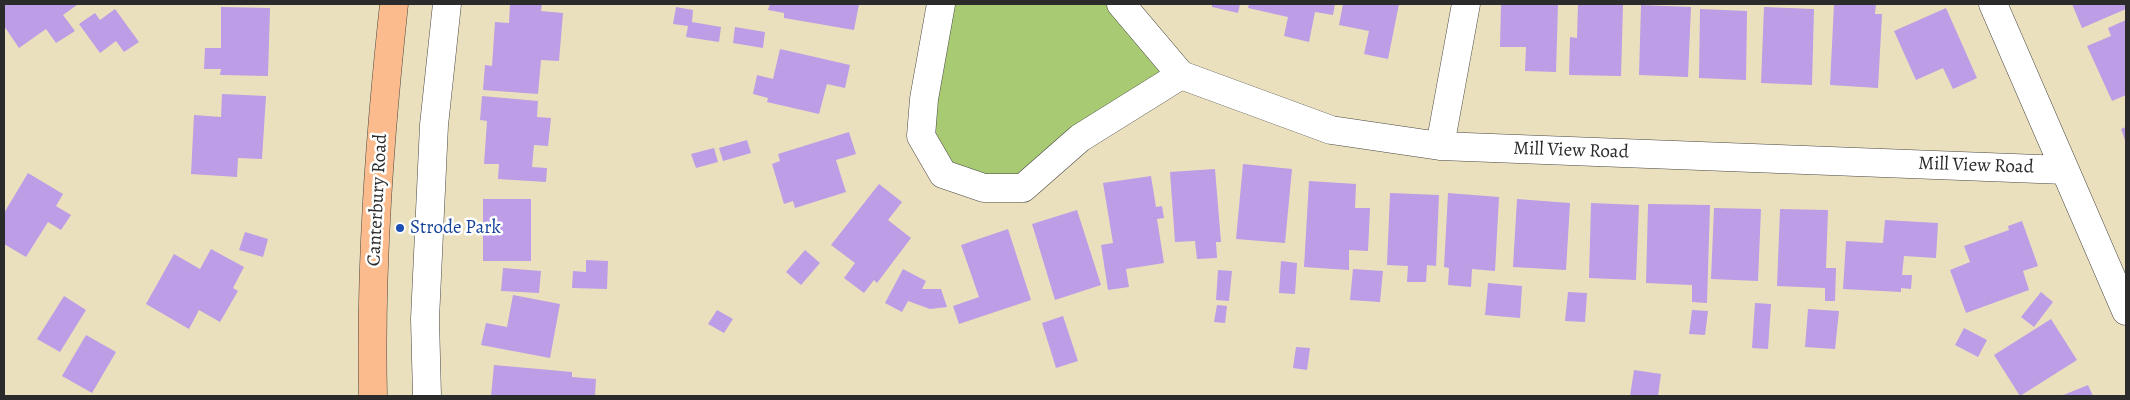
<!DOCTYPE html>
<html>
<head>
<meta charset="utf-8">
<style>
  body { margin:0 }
  #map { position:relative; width:2130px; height:400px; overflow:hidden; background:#ebe0be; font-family:Alegreya,serif }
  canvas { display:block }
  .frame { position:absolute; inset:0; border:5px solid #2b2b2b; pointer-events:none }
</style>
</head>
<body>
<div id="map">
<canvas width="2130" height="400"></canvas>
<div class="frame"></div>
</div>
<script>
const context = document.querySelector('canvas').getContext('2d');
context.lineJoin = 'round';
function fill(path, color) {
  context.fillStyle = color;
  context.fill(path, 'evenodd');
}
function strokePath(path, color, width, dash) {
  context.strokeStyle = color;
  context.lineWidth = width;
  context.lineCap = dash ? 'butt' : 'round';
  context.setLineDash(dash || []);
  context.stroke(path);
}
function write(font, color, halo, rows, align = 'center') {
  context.font = font + ' Alegreya,serif';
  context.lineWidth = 5;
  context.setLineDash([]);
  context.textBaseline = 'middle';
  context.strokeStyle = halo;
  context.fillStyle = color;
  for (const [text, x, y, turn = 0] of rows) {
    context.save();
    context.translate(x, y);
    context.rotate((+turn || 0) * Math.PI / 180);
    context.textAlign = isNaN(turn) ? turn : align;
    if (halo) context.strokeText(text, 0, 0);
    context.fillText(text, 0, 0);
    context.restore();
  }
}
fill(new Path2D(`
  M941,4H1121L1181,75L1023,188L943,174L925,94Z`), '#a7ca73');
fill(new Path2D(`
  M4,4H76L77,5L63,15L75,31L56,43L46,29L19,48L4,26Z
  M510,4H542L541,11L563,13L559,61L541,60L538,94L483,90L485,65L492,66L495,22L509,23Z
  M770,4H859L854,30L784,18V13L768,10Z
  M1212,4H1240L1238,13L1212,7Z
  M1249,4H1335L1333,15L1315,12L1309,42L1284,36L1288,17L1248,8Z
  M1343,4H1399L1388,59L1364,54L1369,31L1339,25Z
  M1501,4H1558L1556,72L1525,71L1526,47H1500Z
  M1578,4L1623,5L1621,76L1569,75L1570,37L1577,38Z
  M1834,4H1876L1875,14H1882L1878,88L1830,85Z
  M2072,4H2126V9L2082,28Z
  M1641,5L1691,7L1688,77L1639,75Z
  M221,7L270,8L268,76L220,75L221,69H204L205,48H221Z
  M676,7L693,10L692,22L721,27L719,42L686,37L688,26L673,24Z
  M1764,7L1814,9L1812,85L1761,83Z
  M1946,8L1977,78L1953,89L1943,68L1916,80L1894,31Z
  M115,9L139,42L124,52L116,41L100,53L79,24L95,13L100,20Z
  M1700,9L1747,11L1746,80L1699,78Z
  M2126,20V95L2112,101L2087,46L2111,36L2108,28Z
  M735,27L765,32L763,48L733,43Z
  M780,49L850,65L845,88L827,84L819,114L767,102L768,98L753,94L757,75L773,79Z
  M222,94L266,96L262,159L238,158L237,177L191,174L194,115L221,117Z
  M482,96L538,101L537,117L551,118L548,146L534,145L532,167L547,168L546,182L498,179L499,164H484L487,121L480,120Z
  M2126,127V143L2121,129Z
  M849,132L856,154L836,160L846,192L795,208L793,201L784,204L772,164L780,161L778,154Z
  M747,140L751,153L723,161L719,148Z
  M714,148L718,162L696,168L691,154Z
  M1243,164L1292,169L1285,243L1236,239Z
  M1215,169L1221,242H1216L1217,258L1197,259L1195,241L1175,242L1170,172Z
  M28,173L63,194L56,206L71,215L61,230L48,222L26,257L4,244V213Z
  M1151,176L1156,207L1162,206L1164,218L1157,219L1164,263L1126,269L1129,287L1108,290L1101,245L1113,243L1103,183Z
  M1309,181L1356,184L1355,208H1370L1368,251L1349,250V270L1304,267Z
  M879,184L902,202L888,220L911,238L877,283L874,280L864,293L844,278L855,263L831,245Z
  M1390,193L1439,195L1436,266L1427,265L1426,282H1407L1408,266L1387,265Z
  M1448,193L1499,197L1495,271L1472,269L1471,287L1448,285L1449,268L1444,267Z
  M483,199H531V261H483Z
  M1517,199L1570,203L1566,270L1513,267Z
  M1591,203L1639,205L1636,280L1589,278Z
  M1648,204L1710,205L1707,303L1692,302V285L1646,283Z
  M1714,208L1761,209L1758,281L1711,279Z
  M1780,209L1828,210L1826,268H1836L1835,301H1825V288L1777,286Z
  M1077,210L1101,285L1055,300L1032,224Z
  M1885,220L1938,223L1936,258L1904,256L1902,275H1912L1911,289L1901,288V292L1843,289L1846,241L1883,243Z
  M2022,221L2038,266L2023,271L2029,290L1966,313L1950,270L1970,262L1964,246L2009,230L2008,226Z
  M1008,229L1031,300L959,324L953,306L979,297L961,245Z
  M245,232L268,239L263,257L239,250Z
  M211,249L244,267L233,288L238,291L220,322L199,310L189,329L146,304L174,254L200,269Z
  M805,250L820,263L801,285L786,272Z
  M586,260L608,261L607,289L572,288L573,271L586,272Z
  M1281,261L1297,263L1295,294L1279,293Z
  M503,268L541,271L539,293L501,291Z
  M903,269L926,281L922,289H941L947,307L930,309L908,301L902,312L885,303Z
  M1353,269L1383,271L1380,302L1350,300Z
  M1218,270L1232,271L1229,301L1216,300Z
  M1488,283L1522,286L1520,318L1485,315Z
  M1568,292L1587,293L1585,322L1565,321Z
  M2041,292L2053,302L2034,327L2021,317Z
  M513,295L560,304L550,358L481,345L486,323L507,327Z
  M64,296L86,310L60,352L37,339Z
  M1755,303L1771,304L1768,349L1752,348Z
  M1217,305L1227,306L1225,323L1214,322Z
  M1808,309L1839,311L1835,349L1805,347Z
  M717,310L733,319L724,333L708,324Z
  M1692,310L1708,311L1705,335L1689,334Z
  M1063,316L1078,361L1056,368L1042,323Z
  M2051,319L2077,360L2020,396L1994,355Z
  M1964,328L1987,340L1978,357L1955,345Z
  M86,335L116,352L92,393L62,376Z
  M1296,347L1310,348L1307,370L1293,368Z
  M494,365L572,372V377L596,379L595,396H491Z
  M1634,370L1661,374L1658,396H1630Z
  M2088,385L2093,396H2061Z`), '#bc9de6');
const minor = new Path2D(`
  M941,4L924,99L921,136L943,174L984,188H1023L1080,138L1181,75
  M1121,4L1181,75L1331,130L1440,146L2065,170L2126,311
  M1993,4L2065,170
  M1440,146L1466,4
  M427,396L425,319L434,125L447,4`);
const primary = new Path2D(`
  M373,396C370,265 380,134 394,4`);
strokePath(minor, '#484641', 29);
strokePath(primary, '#484641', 29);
strokePath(minor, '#fff', 28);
strokePath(primary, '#fbbb8c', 28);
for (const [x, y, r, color] of [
  [400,228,5,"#1a4fb4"]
]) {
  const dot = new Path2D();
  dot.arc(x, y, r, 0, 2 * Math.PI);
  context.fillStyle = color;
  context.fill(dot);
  strokePath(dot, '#fff', 2);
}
write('19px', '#2b2b2b', '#fff', [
  ["Mill View Road",1571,151,2],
  ["Mill View Road",1976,166,2],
  ["Canterbury Road",378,200,-87]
]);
write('19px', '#164399', '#fff', [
  ["Strode Park",410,228]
], 'left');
</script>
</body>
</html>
